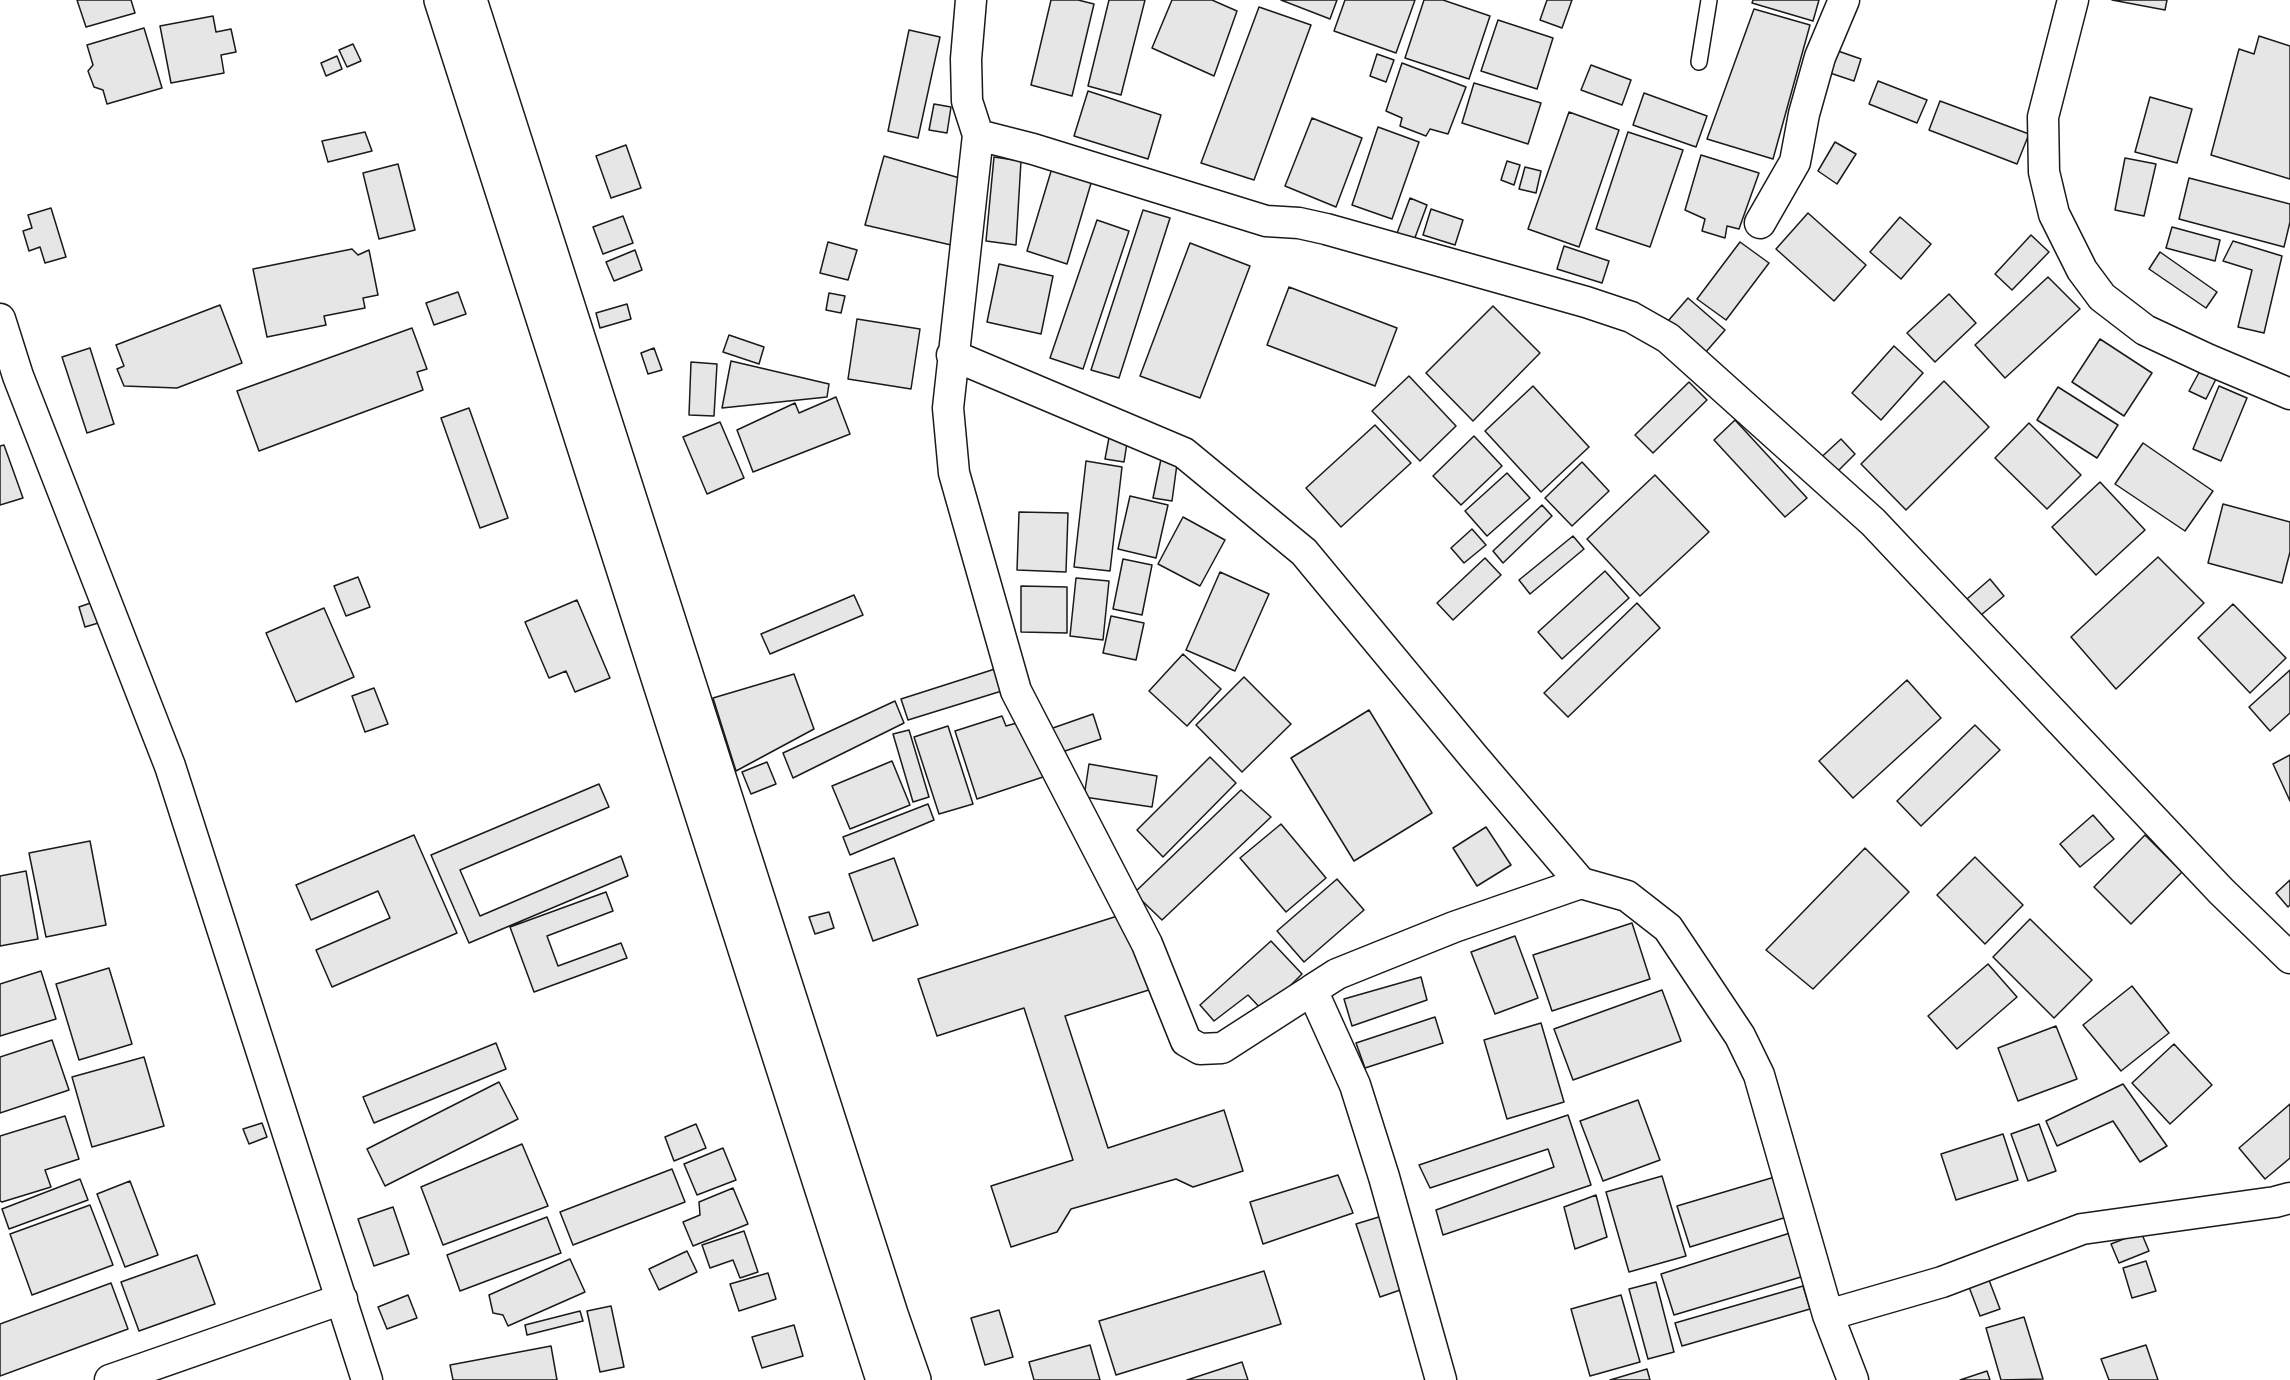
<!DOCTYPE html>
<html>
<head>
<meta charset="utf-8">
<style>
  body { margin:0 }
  canvas { display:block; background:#fff }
</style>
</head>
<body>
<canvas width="2290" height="1380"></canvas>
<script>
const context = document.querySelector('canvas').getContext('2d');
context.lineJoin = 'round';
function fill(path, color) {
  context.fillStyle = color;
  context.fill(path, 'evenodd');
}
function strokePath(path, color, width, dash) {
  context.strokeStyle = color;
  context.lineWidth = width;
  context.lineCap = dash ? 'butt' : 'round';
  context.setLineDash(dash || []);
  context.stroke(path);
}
const building = new Path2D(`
  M77,0H131L135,13L86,27Z
  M1051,0H1078L1094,4L1072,96L1031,85Z
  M1109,0H1145L1121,95L1088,86Z
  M1172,0H1212L1237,11L1214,76L1152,48Z
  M1281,0H1337L1330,19Z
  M1345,0H1415L1396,53L1334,31Z
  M1424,0H1443L1490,16L1469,79L1405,58Z
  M1547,0H1572L1562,28L1540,20Z
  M1753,0H1819L1813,21L1752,3Z
  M2112,0H2167L2165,10Z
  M1259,7L1311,25L1254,180L1201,163Z
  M1754,9L1810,25L1773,159L1707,139Z
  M213,16L216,32L231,29L236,52L221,55L224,73L171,83L160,26Z
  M1498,20L1553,38L1537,89L1481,71Z
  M144,28L162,88L107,104L103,90L94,87L88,71L93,65L87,45Z
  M909,30L940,37L918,138L888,131Z
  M2259,36L2290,46V179L2211,155L2239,49L2254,54Z
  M353,44L361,61L347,67L339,50Z
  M1838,51L1861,59L1854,81L1830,73Z
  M1377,54L1394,60L1386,82L1370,76Z
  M337,56L342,69L326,76L321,63Z
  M1402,63L1466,87L1448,134L1430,129L1426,136L1400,126L1402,118L1386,111Z
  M1591,65L1631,80L1622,105L1581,90Z
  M1878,81L1927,100L1917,123L1869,104Z
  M1474,83L1541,103L1528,144L1462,123Z
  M1088,91L1161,115L1148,159L1074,136Z
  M1644,93L1707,116L1696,147L1633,125Z
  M2150,97L2192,109L2177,163L2135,152Z
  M1940,101L2029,134L2017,164L1929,130Z
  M934,104L951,107L947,133L929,130Z
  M1569,112L1619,130L1579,247L1528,229Z
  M1312,118L1362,138L1336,207L1285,186Z
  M1378,127L1419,142L1392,219L1352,205Z
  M365,132L372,151L328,162L322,141Z
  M1628,132L1683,150L1650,247L1596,229Z
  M1835,142L1856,154L1837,184L1818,171Z
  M626,145L641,188L611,198L596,156Z
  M1701,155L1759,173L1739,229L1727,226L1725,238L1702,231L1705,219L1685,210Z
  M884,156L963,179L951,245L865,225Z
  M994,157L1021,161L1016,245L986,241Z
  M2125,158L2156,164L2144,216L2115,210Z
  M1507,161L1520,165L1514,185L1501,180Z
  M398,164L415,230L379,239L363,173Z
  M1525,167L1541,171L1536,193L1519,189Z
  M1052,168L1092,180L1067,264L1027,251Z
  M2189,178L2290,204V222L2284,247L2179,219Z
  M1410,198L1427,205L1413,243L1396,236Z
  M51,208L66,257L45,263L40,247L29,251L23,231L32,228L28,215Z
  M1431,209L1463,220L1455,245L1423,235Z
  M1143,210L1170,218L1119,378L1091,370Z
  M1808,213L1866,265L1834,301L1776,249Z
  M623,216L633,243L603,254L593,227Z
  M1900,217L1931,244L1901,279L1870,252Z
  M1097,220L1129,231L1083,369L1050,358Z
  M2172,227L2220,240L2215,261L2166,248Z
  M2031,235L2049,252L2012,290L1995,274Z
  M2233,241L2282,256L2264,333L2238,327L2252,270L2223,261Z
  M828,242L857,250L848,280L820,273Z
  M1740,242L1769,263L1726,320L1697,299Z
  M1190,243L1250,266L1200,398L1140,376Z
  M1564,246L1609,261L1602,283L1557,269Z
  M352,249L358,255L369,250L378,295L363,298L365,308L324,316L326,325L267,337L253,269Z
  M635,250L642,270L614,281L606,262Z
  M2160,252L2217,292L2206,308L2149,269Z
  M999,264L1053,276L1041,334L987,322Z
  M2048,277L2080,309L2005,378L1975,345Z
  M1289,287L1397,328L1375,386L1267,345Z
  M458,292L466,314L434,325L426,303Z
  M829,293L845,296L841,313L826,310Z
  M1949,294L1976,323L1935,362L1907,333Z
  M1688,298L1725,330L1705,353L1668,321Z
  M627,304L631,319L600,328L596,313Z
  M220,305L242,363L177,388L124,386L117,369L124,366L116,345Z
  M1493,306L1540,353L1473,421L1426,373Z
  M857,319L920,329L911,389L848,379Z
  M412,328L427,369L417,372L423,390L259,451L237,391Z
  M729,335L764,347L759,364L723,352Z
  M2100,339L2152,373L2124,416L2072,382Z
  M1894,346L1923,373L1881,420L1852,393Z
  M90,348L114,424L87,433L62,357Z
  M654,348L662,370L648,374L641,353Z
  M731,361L829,384L827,397L722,408Z
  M691,362L717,364L714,416L689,415Z
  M2202,367L2218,375L2206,399L2189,391Z
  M1409,376L1456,426L1420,461L1372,411Z
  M1944,381L1989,427L1906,510L1861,464Z
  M1689,382L1707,400L1653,453L1635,435Z
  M1533,386L1589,447L1541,492L1485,431Z
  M2219,386L2247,398L2221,461L2193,449Z
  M2058,387L2118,425L2097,458L2037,420Z
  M836,397L850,434L753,472L737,430L795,403L799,413Z
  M469,408L508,518L480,528L441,418Z
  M1735,420L1807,498L1785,517L1714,440Z
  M720,422L744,478L707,494L683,437Z
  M2029,423L2081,475L2047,509L1995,458Z
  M1375,425L1411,463L1341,527L1306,488Z
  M1111,427L1129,430L1124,462L1105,459Z
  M1474,436L1502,466L1461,505L1433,476Z
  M1841,439L1855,454L1830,479L1815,463Z
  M2143,443L2213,491L2185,531L2115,484Z
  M4,445L23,498L0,505V446Z
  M1161,459L1177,464L1172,501L1153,498Z
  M1086,461L1122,467L1110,571L1074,567Z
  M1582,462L1609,491L1572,526L1545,498Z
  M1507,473L1530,498L1487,536L1465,511Z
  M1655,475L1709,532L1640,596L1587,539Z
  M2100,482L2145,530L2096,575L2052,527Z
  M1130,496L1168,505L1156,558L1118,549Z
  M2223,504L2290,522V552L2282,583L2208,563Z
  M1542,505L1552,516L1503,563L1493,551Z
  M1019,512L1068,513L1066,572L1017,570Z
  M1183,517L1225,540L1200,586L1158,564Z
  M1472,529L1486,545L1464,563L1451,548Z
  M1573,536L1584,549L1530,594L1519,580Z
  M2158,557L2204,603L2116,689L2071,637Z
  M1485,558L1501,575L1453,620L1437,603Z
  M1123,559L1152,565L1142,615L1113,609Z
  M1605,571L1629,598L1562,659L1538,632Z
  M1220,572L1269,594L1235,671L1186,650Z
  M358,577L370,607L346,616L334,586Z
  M1076,578L1109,581L1103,640L1070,636Z
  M1990,579L2004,596L1981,615L1967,599Z
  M1021,586L1067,587V633L1021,632Z
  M854,595L863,615L770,654L761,634Z
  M99,600L105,621L85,627L79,607Z
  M577,600L610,678L575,692L566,671L549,678L525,622Z
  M1637,603L1660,628L1568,717L1544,693Z
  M2233,604L2286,658L2250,693L2198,638Z
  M324,608L354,677L296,702L266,633Z
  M1111,616L1144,623L1136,660L1103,653Z
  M1183,654L1221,689L1187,726L1149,691Z
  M998,668L1005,690L908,720L901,699Z
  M2290,670V713L2270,731L2249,707Z
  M794,674L814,729L736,771L713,698Z
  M1244,677L1291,724L1242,772L1196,725Z
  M1907,680L1941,718L1853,798L1819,761Z
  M374,688L388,724L365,732L352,696Z
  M895,701L904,723L793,778L783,753Z
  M1369,710L1432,813L1354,861L1291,758Z
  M1093,714L1101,739L1059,753L1050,729Z
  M1002,716L1006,726L1024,721L1043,777L977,799L955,731Z
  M1975,725L2000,750L1921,826L1897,801Z
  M948,726L973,804L939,814L914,737Z
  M909,730L929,797L913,802L893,734Z
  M2290,755V801L2273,764Z
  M1210,757L1236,783L1163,857L1137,830Z
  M892,761L910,805L850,829L832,786Z
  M767,762L776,784L751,794L742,772Z
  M1089,764L1157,776L1152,807L1084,797Z
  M599,784L609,807L460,870L480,916L621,856L628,876L469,943L431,855Z
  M1241,790L1271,817L1162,920L1134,893Z
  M928,804L934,820L850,855L843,837Z
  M2093,815L2114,839L2080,867L2060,844Z
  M1281,824L1326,878L1286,912L1240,858Z
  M1486,827L1511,865L1477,886L1453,848Z
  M414,835L457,933L332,987L316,950L390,918L378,891L311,920L296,885Z
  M2145,835L2182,872L2131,924L2094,887Z
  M90,841L106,925L46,937L29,853Z
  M1865,848L1909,892L1813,989L1766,950Z
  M1975,857L2023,905L1985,944L1937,895Z
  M894,858L918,925L873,941L849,874Z
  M26,871L38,939L0,946V876Z
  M1337,879L1364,910L1304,962L1277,931Z
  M2290,880V905L2288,907L2276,893Z
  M606,892L613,911L547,936L558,966L621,943L627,958L534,992L510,927Z
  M829,912L834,928L815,934L809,917Z
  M1127,913L1152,989L1065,1016L1108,1148L1224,1110L1243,1171L1193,1187L1176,1179L1071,1209L1057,1232L1011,1247L991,1186L1073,1160L1024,1008L937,1036L918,979Z
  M2030,919L2092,980L2054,1018L1993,957Z
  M1632,923L1650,979L1552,1011L1533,955Z
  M1515,936L1538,998L1495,1014L1471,952Z
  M1271,941L1302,974L1264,1012L1248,995L1214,1021L1200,1005Z
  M1988,964L2017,997L1957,1049L1928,1016Z
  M109,968L132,1044L79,1060L56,984Z
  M41,971L56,1019L0,1036V984Z
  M1421,977L1427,1000L1352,1026L1344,999Z
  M2132,986L2169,1033L2121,1071L2083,1025Z
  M1662,990L1681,1041L1573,1080L1554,1029Z
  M1435,1017L1443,1043L1365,1068L1356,1043Z
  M1541,1023L1564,1102L1507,1119L1484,1040Z
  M2056,1026L2077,1079L2018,1101L1998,1048Z
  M52,1040L69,1090L0,1113V1057Z
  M496,1043L506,1069L374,1123L363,1097Z
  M2174,1044L2212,1085L2170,1124L2132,1083Z
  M144,1057L164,1126L92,1147L72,1077Z
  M499,1082L518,1119L385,1186L367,1149Z
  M2123,1084L2167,1146L2140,1162L2113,1121L2057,1146L2046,1121Z
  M1638,1100L1660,1160L1603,1181L1580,1121Z
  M2290,1104V1158L2265,1179L2239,1148Z
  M1568,1115L1591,1185L1443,1235L1436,1210L1554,1167L1548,1149L1430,1188L1419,1165Z
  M65,1116L79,1159L45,1170L51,1187L2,1202L0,1201V1136Z
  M262,1123L267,1137L249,1144L243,1129Z
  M696,1124L706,1148L674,1161L665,1137Z
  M2039,1124L2056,1171L2028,1181L2011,1134Z
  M2003,1134L2018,1180L1956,1200L1941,1154Z
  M522,1144L548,1206L443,1245L421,1187Z
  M723,1148L736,1180L697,1195L684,1164Z
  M672,1169L685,1202L573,1245L560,1212Z
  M1338,1175L1353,1213L1263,1244L1250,1202Z
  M1662,1176L1686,1256L1629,1272L1606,1192Z
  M1778,1176L1790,1216L1690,1247L1677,1206Z
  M80,1179L88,1200L9,1229L2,1209Z
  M130,1181L158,1255L125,1267L97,1194Z
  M733,1188L748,1224L693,1246L683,1222L700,1215L699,1202Z
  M1596,1195L1607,1237L1575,1249L1564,1207Z
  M90,1205L113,1265L32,1295L10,1234Z
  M393,1207L409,1254L374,1266L358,1219Z
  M1382,1216L1406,1288L1380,1297L1356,1224Z
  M547,1217L561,1253L460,1291L447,1255Z
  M744,1231L758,1272L740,1278L733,1260L710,1268L702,1245Z
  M2141,1232L2149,1251L2119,1263L2111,1244Z
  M1790,1233L1801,1277L1674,1315L1661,1274Z
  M687,1251L697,1272L659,1290L649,1269Z
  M197,1255L215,1304L139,1331L121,1282Z
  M570,1259L585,1292L508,1326L503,1315L493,1313L489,1295Z
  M2146,1261L2156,1291L2132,1298L2123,1268Z
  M1264,1271L1281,1324L1116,1375L1099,1321Z
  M768,1273L776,1299L739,1311L730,1284Z
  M1989,1280L2000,1309L1980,1316L1969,1287Z
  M1656,1282L1674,1352L1648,1359L1629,1289Z
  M111,1283L128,1329L0,1376V1324Z
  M1803,1286L1810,1309L1682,1346L1675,1323Z
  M408,1295L417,1318L387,1329L378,1307Z
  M1621,1295L1640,1362L1590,1376L1571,1309Z
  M611,1306L624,1367L600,1372L587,1311Z
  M999,1310L1013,1357L985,1365L971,1318Z
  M580,1311L583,1321L527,1335L525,1325Z
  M2024,1317L2043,1379L2001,1380L1986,1328Z
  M794,1325L803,1356L762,1368L752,1337Z
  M1090,1345L1100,1380H1034L1029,1362Z
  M2146,1345L2158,1380H2109L2101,1359Z
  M551,1346L557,1380H453L450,1365Z
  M1242,1362L1248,1380H1187Z
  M1647,1369L1650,1380H1610Z
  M1987,1371L1990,1380H1960Z`);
fill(building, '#e6e6e6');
strokePath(building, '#1a1a1a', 1.5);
const service = new Path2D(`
  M1699,62L1709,0`);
const minor = new Path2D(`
  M971,0L966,59L967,101L978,135L1033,149L1266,221L1299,223L1326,229L1586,302L1631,317L1668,338L1873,522L2221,891L2290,958
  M2073,0L2043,117L2044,172L2054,214L2082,270L2102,297L2145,330L2207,359L2290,394
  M978,135L948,408L954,473L1016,691L1147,944L1186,1041L1200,1049L1222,1048L1312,990L1355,1085L1384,1177L1441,1380
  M1760,223L1795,162L1804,114L1820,57L1844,0
  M0,319L18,376L170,766L367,1380
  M952,355L1184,453L1304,552L1473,756L1581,883
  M1312,990L1337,974L1454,927L1581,883L1627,896L1668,928L1740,1036L1759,1075L1828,1315L1853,1380
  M1828,1315L1942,1282L2082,1229L2275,1202L2290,1198
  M110,1380L342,1299`);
const secondary = new Path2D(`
  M441,0L883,1380
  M470,0L892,1317L914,1380`);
strokePath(service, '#1a1a1a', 18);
strokePath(minor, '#1a1a1a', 33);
strokePath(secondary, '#1a1a1a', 36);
strokePath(service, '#fff', 15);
strokePath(minor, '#fff', 30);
strokePath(secondary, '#fff', 33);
</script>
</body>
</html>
